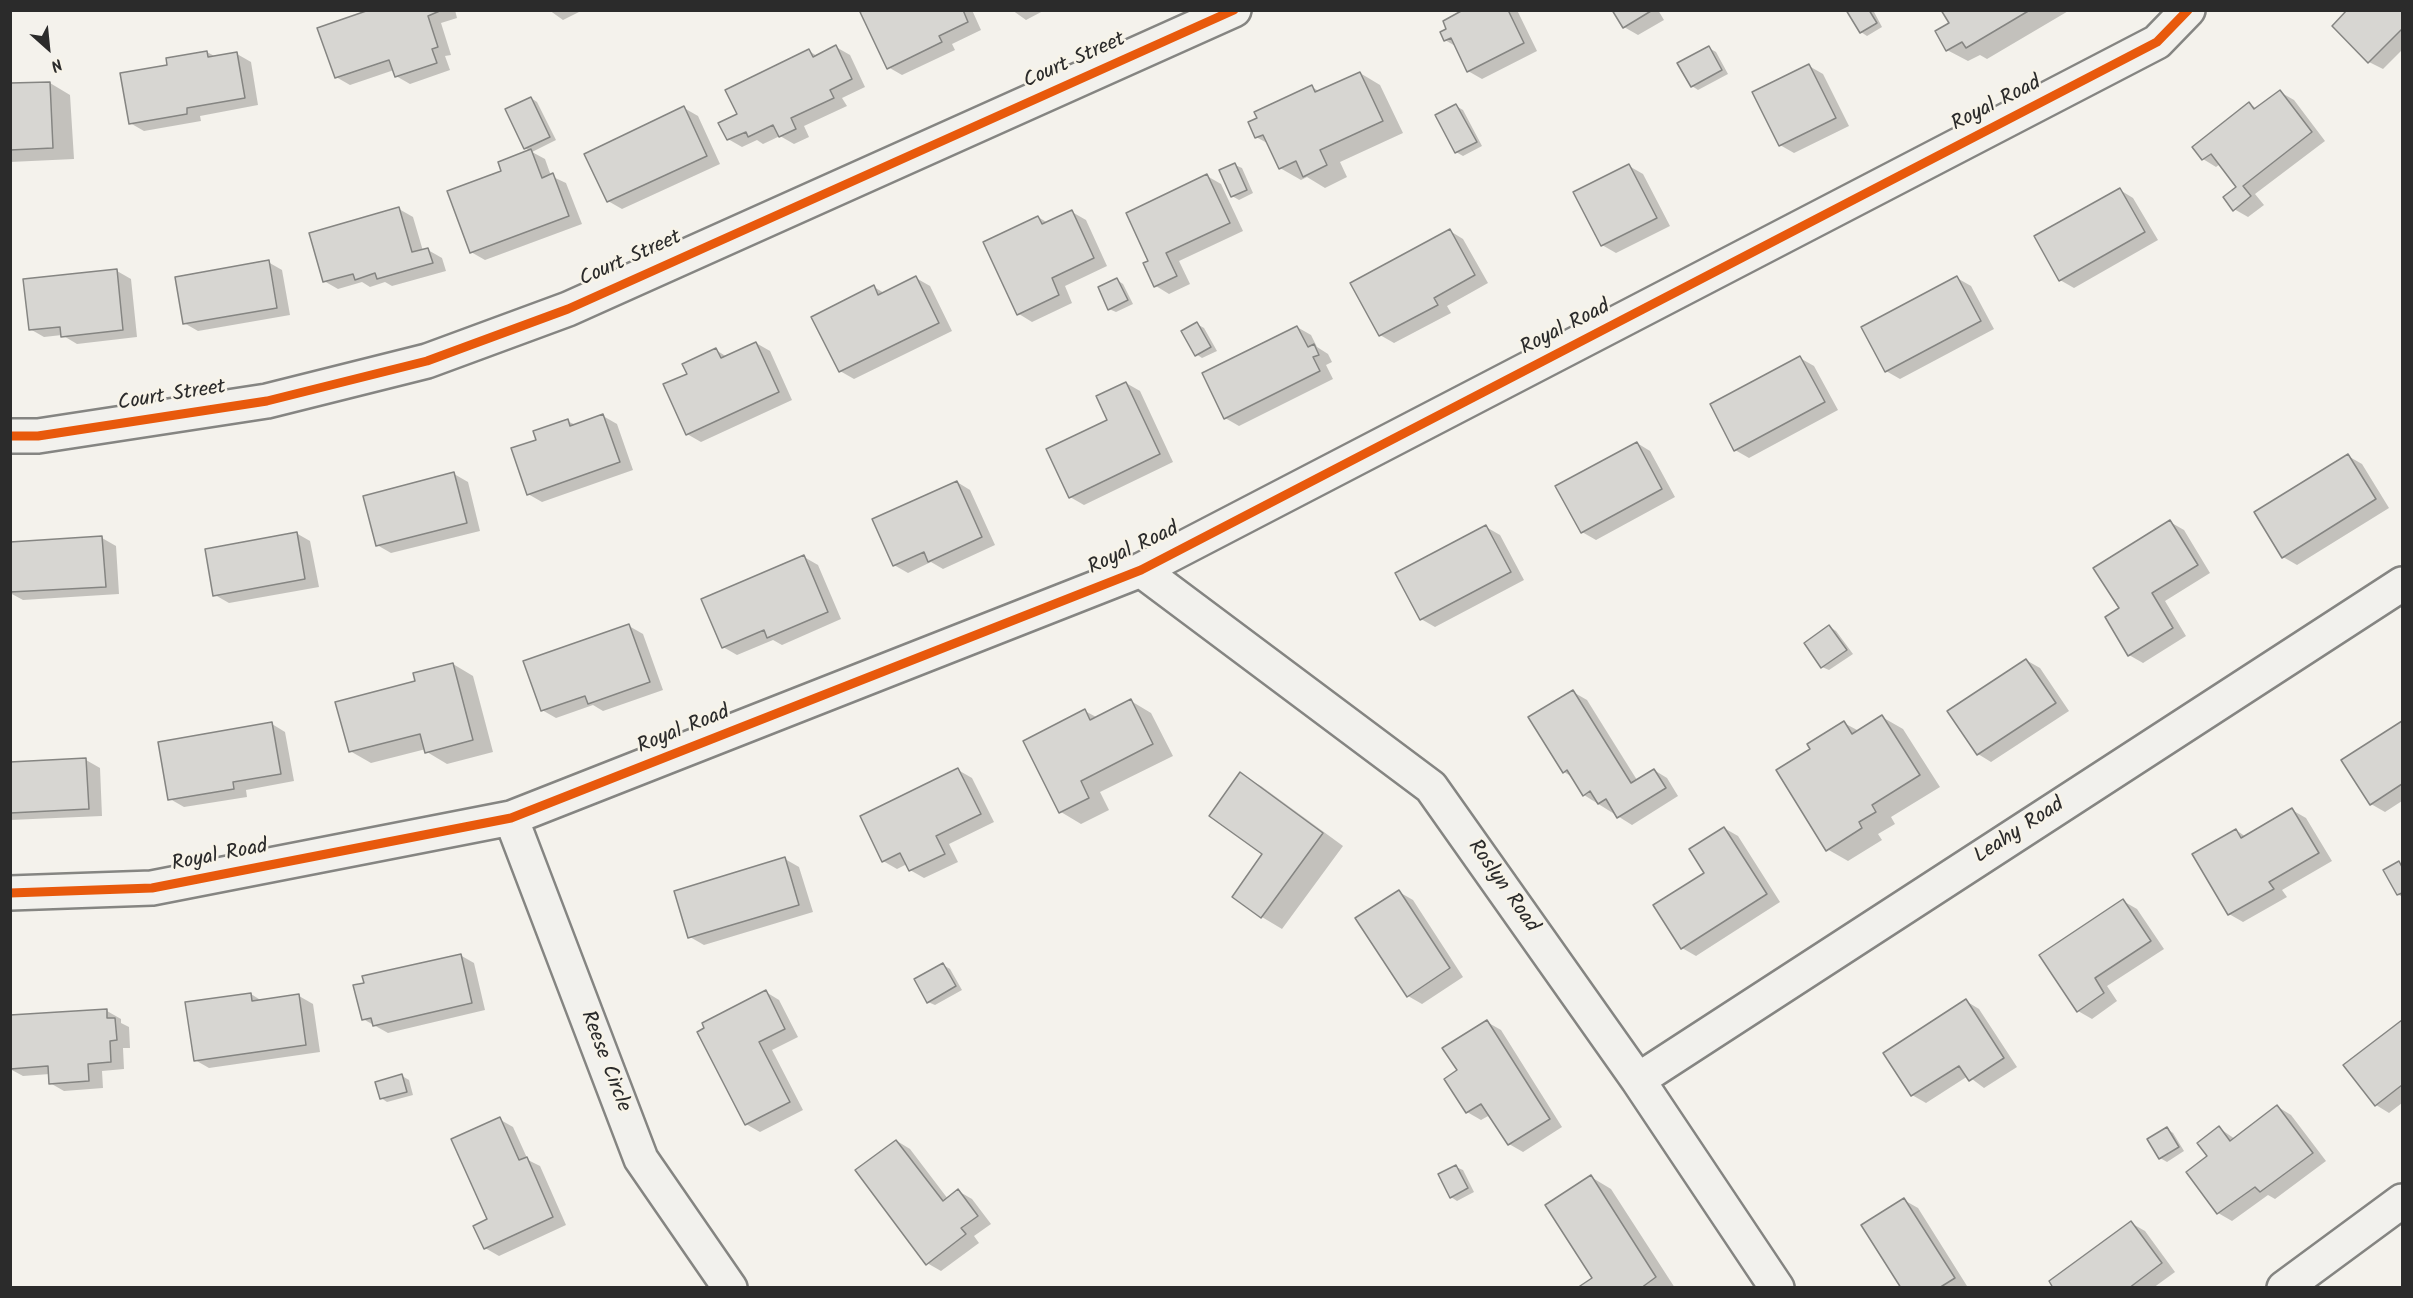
<!DOCTYPE html>
<html>
<head>
<meta charset="utf-8">
<style>
  body { margin:0 }
  #map { position:relative; width:2413px; height:1298px; overflow:hidden; background:#f4f2ec; font-family:Kalam,sans-serif }
  canvas { display:block }
  .frame { position:absolute; inset:0; border:12px solid #2b2b2b; pointer-events:none }
  .north { position:absolute; left:18px; top:18px; width:60px; height:60px; -webkit-text-stroke:4px #f7f3e8; paint-order:stroke; rotate:153deg; font-size:16px; font-weight:700; line-height:24px; text-align:center; color:#2b2b2b }
  .north::after { content:''; display:block; margin:auto; width:21px; height:27px; background:#2b2b2b; clip-path:polygon(50% 0,100% 100%,50% 72%,0 100%) }
</style>
</head>
<body>
<div id="map">
<canvas width="2413" height="1298"></canvas>
<div class="frame"></div>
<div class="north">N</div>
</div>
<script>
const context = document.querySelector('canvas').getContext('2d');
context.lineJoin = 'round';
function fill(path, color) {
  context.fillStyle = color;
  context.fill(path, 'evenodd');
}
function strokePath(path, color, width, dash) {
  context.strokeStyle = color;
  context.lineWidth = width;
  context.lineCap = dash ? 'butt' : 'round';
  context.setLineDash(dash || []);
  context.stroke(path);
}
function write(font, color, halo, rows, align = 'center') {
  context.font = font + ' Kalam,sans-serif';
  context.lineWidth = 5;
  context.setLineDash([]);
  context.textBaseline = 'middle';
  context.strokeStyle = halo;
  context.fillStyle = color;
  for (const [text, x, y, turn = 0] of rows) {
    context.save();
    context.translate(x, y);
    context.rotate((+turn || 0) * Math.PI / 180);
    context.textAlign = isNaN(turn) ? turn : align;
    if (halo) context.strokeText(text, 0, 0);
    context.fillText(text, 0, 0);
    context.restore();
  }
}
fill(new Path2D(`
  M373,10H455L457,18L441,23L451,55L445,56L450,70L410,84L396,76L394,70L350,85L336,77Z
  M549,10H583L563,20Z
  M867,10H972L981,30L952,44L955,50L902,75L888,67Z
  M1012,10H1045L1026,20Z
  M1467,10H1517L1537,51L1482,79L1468,71L1457,47L1445,40L1442,32L1448,29Z
  M1614,10H1658L1664,20L1638,35L1624,27Z
  M1848,10H1873L1882,27L1867,36L1861,32Z
  M1943,10H2070L1987,59L1980,55L1968,61L1947,50L1951,24Z
  M2349,10H2402V50L2383,69L2369,62Z
  M836,47L850,55L865,87L842,98L847,106L804,126L809,137L794,144L780,136L763,144L757,140L742,147L728,139L739,115L809,51L817,56Z
  M1709,48L1716,52L1728,74L1698,90L1692,86Z
  M207,52L216,57L237,54L251,62L258,105L200,116L201,121L144,131L130,123L168,67Z
  M1809,66L1823,74L1849,126L1794,153L1780,145Z
  M1360,73L1380,85L1403,133L1340,162L1347,177L1325,188L1307,177L1301,180L1280,168L1269,144L1256,137L1312,87L1320,92Z
  M50,83L70,95L74,159L10,162V85Z
  M2280,92L2294,100L2325,141L2255,194L2264,205L2248,217L2234,209L2238,187L2220,164L2216,167L2203,159L2250,104L2257,109Z
  M531,98L537,102L556,140L532,152L545,159L551,176L566,183L582,224L485,260L471,252L503,172L530,151L525,148Z
  M1456,106L1463,110L1482,146L1463,156L1456,152L1437,116Z
  M684,108L698,116L720,164L622,209L608,201Z
  M1235,165L1242,168L1253,193L1239,200L1232,196Z
  M1629,166L1643,174L1670,226L1616,253L1602,245Z
  M1207,176L1221,184L1243,231L1179,261L1190,284L1169,294L1156,286L1150,261Z
  M2120,190L2133,198L2158,240L2074,288L2060,280Z
  M399,209L413,217L423,251L428,250L442,258L446,271L392,286L385,282L370,287L362,282L338,289L324,281Z
  M1072,212L1086,220L1107,266L1065,286L1072,303L1032,322L1019,314L1038,217L1048,223Z
  M1450,231L1463,239L1488,283L1447,306L1451,313L1394,343L1380,335Z
  M268,262L282,270L290,315L198,331L184,323Z
  M117,271L131,279L137,337L77,344L62,335L44,337L30,329Z
  M916,278L930,286L952,331L854,379L840,371L874,287L884,293Z
  M1957,278L1971,286L1994,329L1900,379L1886,371Z
  M1117,280L1123,284L1133,304L1116,312L1109,309Z
  M1197,324L1204,328L1217,351L1202,358L1196,354Z
  M1297,327L1311,335L1317,347L1328,354L1332,362L1326,365L1333,379L1239,426L1225,418Z
  M756,343L770,351L792,400L701,442L687,434L689,375L716,350L727,357Z
  M1800,358L1814,366L1838,410L1749,458L1735,450Z
  M1126,383L1140,391L1173,462L1084,505L1070,497Z
  M603,416L617,424L633,470L542,502L528,494L538,440L567,421L576,425Z
  M1637,443L1650,451L1675,497L1596,540L1582,532Z
  M2348,456L2362,464L2389,508L2297,565L2283,557Z
  M454,474L468,482L480,531L391,553L377,545Z
  M957,482L970,490L995,545L943,569L931,562L908,573L894,565Z
  M2170,522L2184,530L2210,573L2165,601L2186,636L2143,663L2129,655L2121,609Z
  M1486,527L1500,535L1524,580L1435,627L1421,619Z
  M296,533L310,541L319,587L229,603L215,595Z
  M102,538L116,546L119,594L23,600L10,593V543Z
  M804,557L818,565L841,619L782,645L773,640L737,655L723,647Z
  M629,626L643,634L663,690L603,711L593,705L556,718L542,710Z
  M1830,627L1836,631L1853,654L1829,670L1822,667Z
  M2026,660L2040,668L2069,711L1991,762L1978,754Z
  M453,664L473,676L493,752L447,764L427,752L426,749L371,763L350,751L416,683Z
  M1573,692L1587,700L1637,780L1654,770L1667,778L1678,796L1632,825L1584,795L1574,778L1564,772Z
  M1131,701L1151,713L1173,756L1100,792L1109,810L1081,824L1061,812L1085,711L1098,718Z
  M1882,717L1903,729L1940,787L1891,817L1895,824L1878,834L1882,840L1848,861L1827,849L1812,750L1844,723L1859,731Z
  M2402,722V801L2385,812L2371,804L2343,761Z
  M272,724L285,732L294,781L246,790L247,797L184,807L170,799Z
  M86,760L100,768L102,816L10,820V763Z
  M958,770L972,778L994,822L949,844L958,862L924,878L910,870L907,864L897,869L883,861Z
  M1240,774L1261,786L1343,846L1282,929L1262,917L1264,854Z
  M2292,810L2306,818L2332,861L2282,890L2287,897L2243,922L2229,914L2236,830L2246,837Z
  M1724,828L1738,836L1780,902L1696,956L1682,948Z
  M785,859L799,867L813,912L704,945L690,937Z
  M2399,863L2402,865V897L2398,894Z
  M1399,892L1413,900L1463,977L1422,1004L1408,996Z
  M2123,901L2137,909L2164,949L2107,986L2117,1001L2092,1019L2078,1011Z
  M460,955L474,963L485,1010L388,1033L363,1019L366,984Z
  M943,965L950,969L962,990L935,1005L928,1002Z
  M766,992L779,1000L798,1037L772,1050L803,1110L760,1132L746,1124Z
  M251,994L262,1001L299,996L313,1004L320,1052L209,1068L195,1060Z
  M1966,1001L1979,1009L2017,1067L1984,1088L1968,1076L1926,1103L1912,1095Z
  M107,1011L121,1019V1023L129,1027L130,1048H123L124,1069L102,1071L103,1088L64,1091L50,1083V1074L23,1076L10,1069V1017Z
  M2402,1021V1103L2389,1113L2376,1105L2345,1065Z
  M1487,1022L1501,1030L1562,1127L1523,1152L1509,1144L1490,1115L1481,1120L1467,1112L1459,1070Z
  M402,1076L409,1080L413,1095L387,1102L381,1098Z
  M2278,1107L2291,1115L2326,1161L2275,1199L2268,1195L2232,1221L2218,1213L2209,1156L2219,1128L2235,1139Z
  M499,1119L513,1127L528,1160L540,1166L566,1225L499,1256L485,1248Z
  M2167,1129L2173,1133L2184,1151L2167,1162L2160,1158Z
  M897,1141L910,1149L948,1199L958,1191L972,1199L991,1224L974,1236L979,1243L941,1271L927,1263Z
  M1456,1167L1463,1170L1474,1192L1457,1201L1451,1197Z
  M1591,1177L1611,1189L1675,1288H1580L1594,1278Z
  M1904,1200L1918,1208L1967,1286L1902,1288Z
  M2131,1223L2145,1231L2175,1272L2153,1288H2055Z`), '#0003');
const building = new Path2D(`
  M369,10H442L428,16L438,47L432,49L437,63L395,77L389,60L335,78L317,28Z
  M864,10H963L968,22L939,36L942,42L887,69L860,12Z
  M1463,10H1508L1524,43L1467,72L1451,38L1444,41L1440,32L1446,29L1443,21Z
  M1612,10H1650L1651,11L1623,28Z
  M1846,10H1869L1877,23L1860,33Z
  M1941,10H2030L1966,48L1962,42L1946,51L1935,31L1949,23Z
  M2347,10H2402V29L2368,63L2332,26Z
  M836,45L852,79L830,90L834,98L791,118L796,129L779,137L773,125L748,137L746,132L727,140L718,123L737,114L725,90L809,49L813,57Z
  M1709,46L1722,70L1691,87L1677,63Z
  M207,51L208,57L237,52L245,98L187,108V114L129,124L120,73L167,65L166,58Z
  M1809,64L1836,118L1779,146L1752,92Z
  M1360,72L1383,121L1320,150L1327,165L1303,177L1296,161L1279,169L1263,135L1255,138L1248,122L1257,118L1254,112L1312,85L1315,92Z
  M50,82L53,148L10,150V83Z
  M2280,90L2312,132L2243,186L2251,196L2233,211L2223,197L2236,187L2211,154L2202,160L2192,147L2249,102L2254,109Z
  M531,97L550,137L524,149L505,109Z
  M1456,104L1477,142L1455,153L1435,115Z
  M684,106L707,156L607,202L584,154Z
  M531,149L542,178L553,173L569,216L470,253L447,191L501,171L498,162Z
  M1235,163L1247,190L1231,197L1219,170Z
  M1629,164L1657,218L1601,246L1573,192Z
  M1207,174L1230,223L1166,253L1177,276L1154,287L1143,263L1148,261L1126,213Z
  M2120,188L2145,232L2059,281L2034,236Z
  M399,207L412,252L428,248L433,263L377,279L375,273L355,280L353,274L323,282L309,233Z
  M1072,210L1094,258L1052,278L1059,295L1017,315L983,242L1038,216L1042,224Z
  M1450,229L1475,275L1434,298L1438,305L1379,336L1350,283Z
  M269,260L277,308L183,324L175,277Z
  M117,269L123,330L61,337L60,327L29,330L23,279Z
  M916,276L939,323L839,372L811,317L874,285L878,295Z
  M1957,276L1981,321L1885,372L1861,327Z
  M1117,278L1128,300L1108,310L1098,287Z
  M1197,322L1211,347L1195,356L1181,331Z
  M1297,326L1308,347L1314,344L1319,355L1313,357L1320,371L1224,419L1202,373Z
  M756,342L779,392L686,435L663,384L687,374L682,364L716,348L721,358Z
  M1800,356L1825,402L1734,451L1710,404Z
  M1126,382L1160,454L1069,498L1046,449L1107,420L1096,396Z
  M603,414L620,462L527,495L511,448L536,440L533,431L568,419L570,426Z
  M1637,442L1662,489L1581,533L1555,486Z
  M2348,454L2376,499L2282,558L2254,512Z
  M454,472L467,523L376,546L363,496Z
  M957,481L982,537L928,562L924,552L893,566L872,519Z
  M2170,520L2198,565L2152,593L2173,628L2128,656L2105,617L2119,608L2093,568Z
  M1486,525L1511,572L1420,620L1395,573Z
  M297,532L305,579L213,596L205,549Z
  M102,536L106,587L10,592V542Z
  M804,555L828,612L767,638L764,630L722,648L701,599Z
  M629,624L650,682L588,704L585,696L541,711L523,661Z
  M1829,625L1847,650L1821,668L1804,643Z
  M2026,659L2056,703L1977,755L1947,711Z
  M453,663L473,740L425,753L420,734L349,752L335,702L415,681L413,673Z
  M1573,690L1631,783L1654,769L1666,788L1617,818L1606,799L1598,804L1590,791L1583,796L1567,770L1563,773L1528,717Z
  M1131,699L1153,744L1081,781L1089,798L1059,813L1023,741L1085,709L1090,720Z
  M1882,715L1920,775L1872,805L1876,812L1859,822L1862,828L1826,851L1776,770L1810,749L1807,744L1844,721L1852,734Z
  M2402,721V784L2370,805L2341,760Z
  M272,722L281,774L233,782L234,789L168,800L158,742Z
  M86,758L89,809L10,813V762Z
  M958,768L981,814L936,836L945,854L909,871L900,853L882,862L860,816Z
  M1240,772L1323,833L1261,918L1232,897L1262,854L1209,816Z
  M2292,808L2319,853L2269,882L2274,889L2228,915L2192,854L2236,829L2241,838Z
  M1724,827L1767,894L1681,949L1653,905L1704,873L1689,849Z
  M785,857L799,905L688,938L674,891Z
  M2399,861L2402,867V893L2397,895L2383,870Z
  M1399,890L1450,968L1407,997L1355,918Z
  M2123,899L2151,941L2095,978L2104,993L2077,1012L2039,955Z
  M461,954L472,1003L373,1026L371,1018L362,1020L353,985L364,983L362,976Z
  M943,963L956,986L927,1003L914,979Z
  M766,990L785,1029L759,1042L790,1102L745,1125L697,1032L704,1028L702,1023Z
  M251,993L252,1001L299,994L306,1045L194,1061L185,1002Z
  M1966,999L2004,1058L1969,1081L1959,1066L1911,1096L1883,1053Z
  M107,1009V1018H115L117,1040L110,1041L111,1062L88,1064L89,1081L49,1084L48,1066L10,1069V1015Z
  M1487,1020L1550,1119L1508,1145L1481,1104L1466,1113L1444,1079L1457,1070L1442,1048Z
  M2402,1020V1085L2375,1106L2343,1065Z
  M402,1074L407,1092L380,1099L375,1082Z
  M2277,1105L2313,1153L2260,1192L2255,1187L2217,1214L2186,1172L2207,1156L2197,1143L2219,1126L2230,1141Z
  M500,1117L519,1160L527,1157L553,1217L484,1249L473,1226L487,1219L451,1139Z
  M2167,1127L2179,1147L2159,1159L2147,1139Z
  M896,1140L943,1201L958,1189L978,1216L961,1228L966,1234L926,1265L855,1170Z
  M1456,1165L1468,1188L1450,1198L1438,1174Z
  M1591,1175L1656,1277L1641,1288H1577L1592,1278L1545,1205Z
  M1904,1198L1955,1278L1939,1288H1901L1861,1225Z
  M2131,1221L2162,1263L2129,1288H2053L2049,1281Z`);
fill(building, '#d7d6d2');
strokePath(building, '#858582', 1.5);
const street = new Path2D(`
  M1141,570L1431,787L1638,1080L1777,1288
  M511,818L641,1159L730,1288
  M10,893L152,888L511,818L1141,570L2157,42L2188,10
  M1638,1080L2402,584
  M2284,1288L2402,1201`);
const secondary = new Path2D(`
  M10,436H38L267,401L427,361L568,309L1234,10`);
strokePath(street, '#858582', 38);
strokePath(secondary, '#858582', 38);
strokePath(street, '#f2f1ed', 33);
strokePath(secondary, '#f2f1ed', 33);
strokePath(new Path2D(`
  M10,436H38L267,401L427,361L568,309L1234,10
  M10,893L152,888L511,818L1141,570L2157,42L2188,10`), '#e8590c', 9);
write('21px', '#2b2b2b', '#f7f3e8', [
  ["Court Street",1075,62,-24],
  ["Royal Road",1997,105,-27],
  ["Court Street",631,260,-24],
  ["Royal Road",1566,329,-27],
  ["Court Street",172,397,-9],
  ["Royal Road",1134,550,-25],
  ["Royal Road",684,731,-22],
  ["Leahy Road",2020,832,-33],
  ["Royal Road",220,857,-11],
  ["Roslyn Road",1502,887,55],
  ["Reese Circle",604,1062,69]
]);
</script>
</body>
</html>
